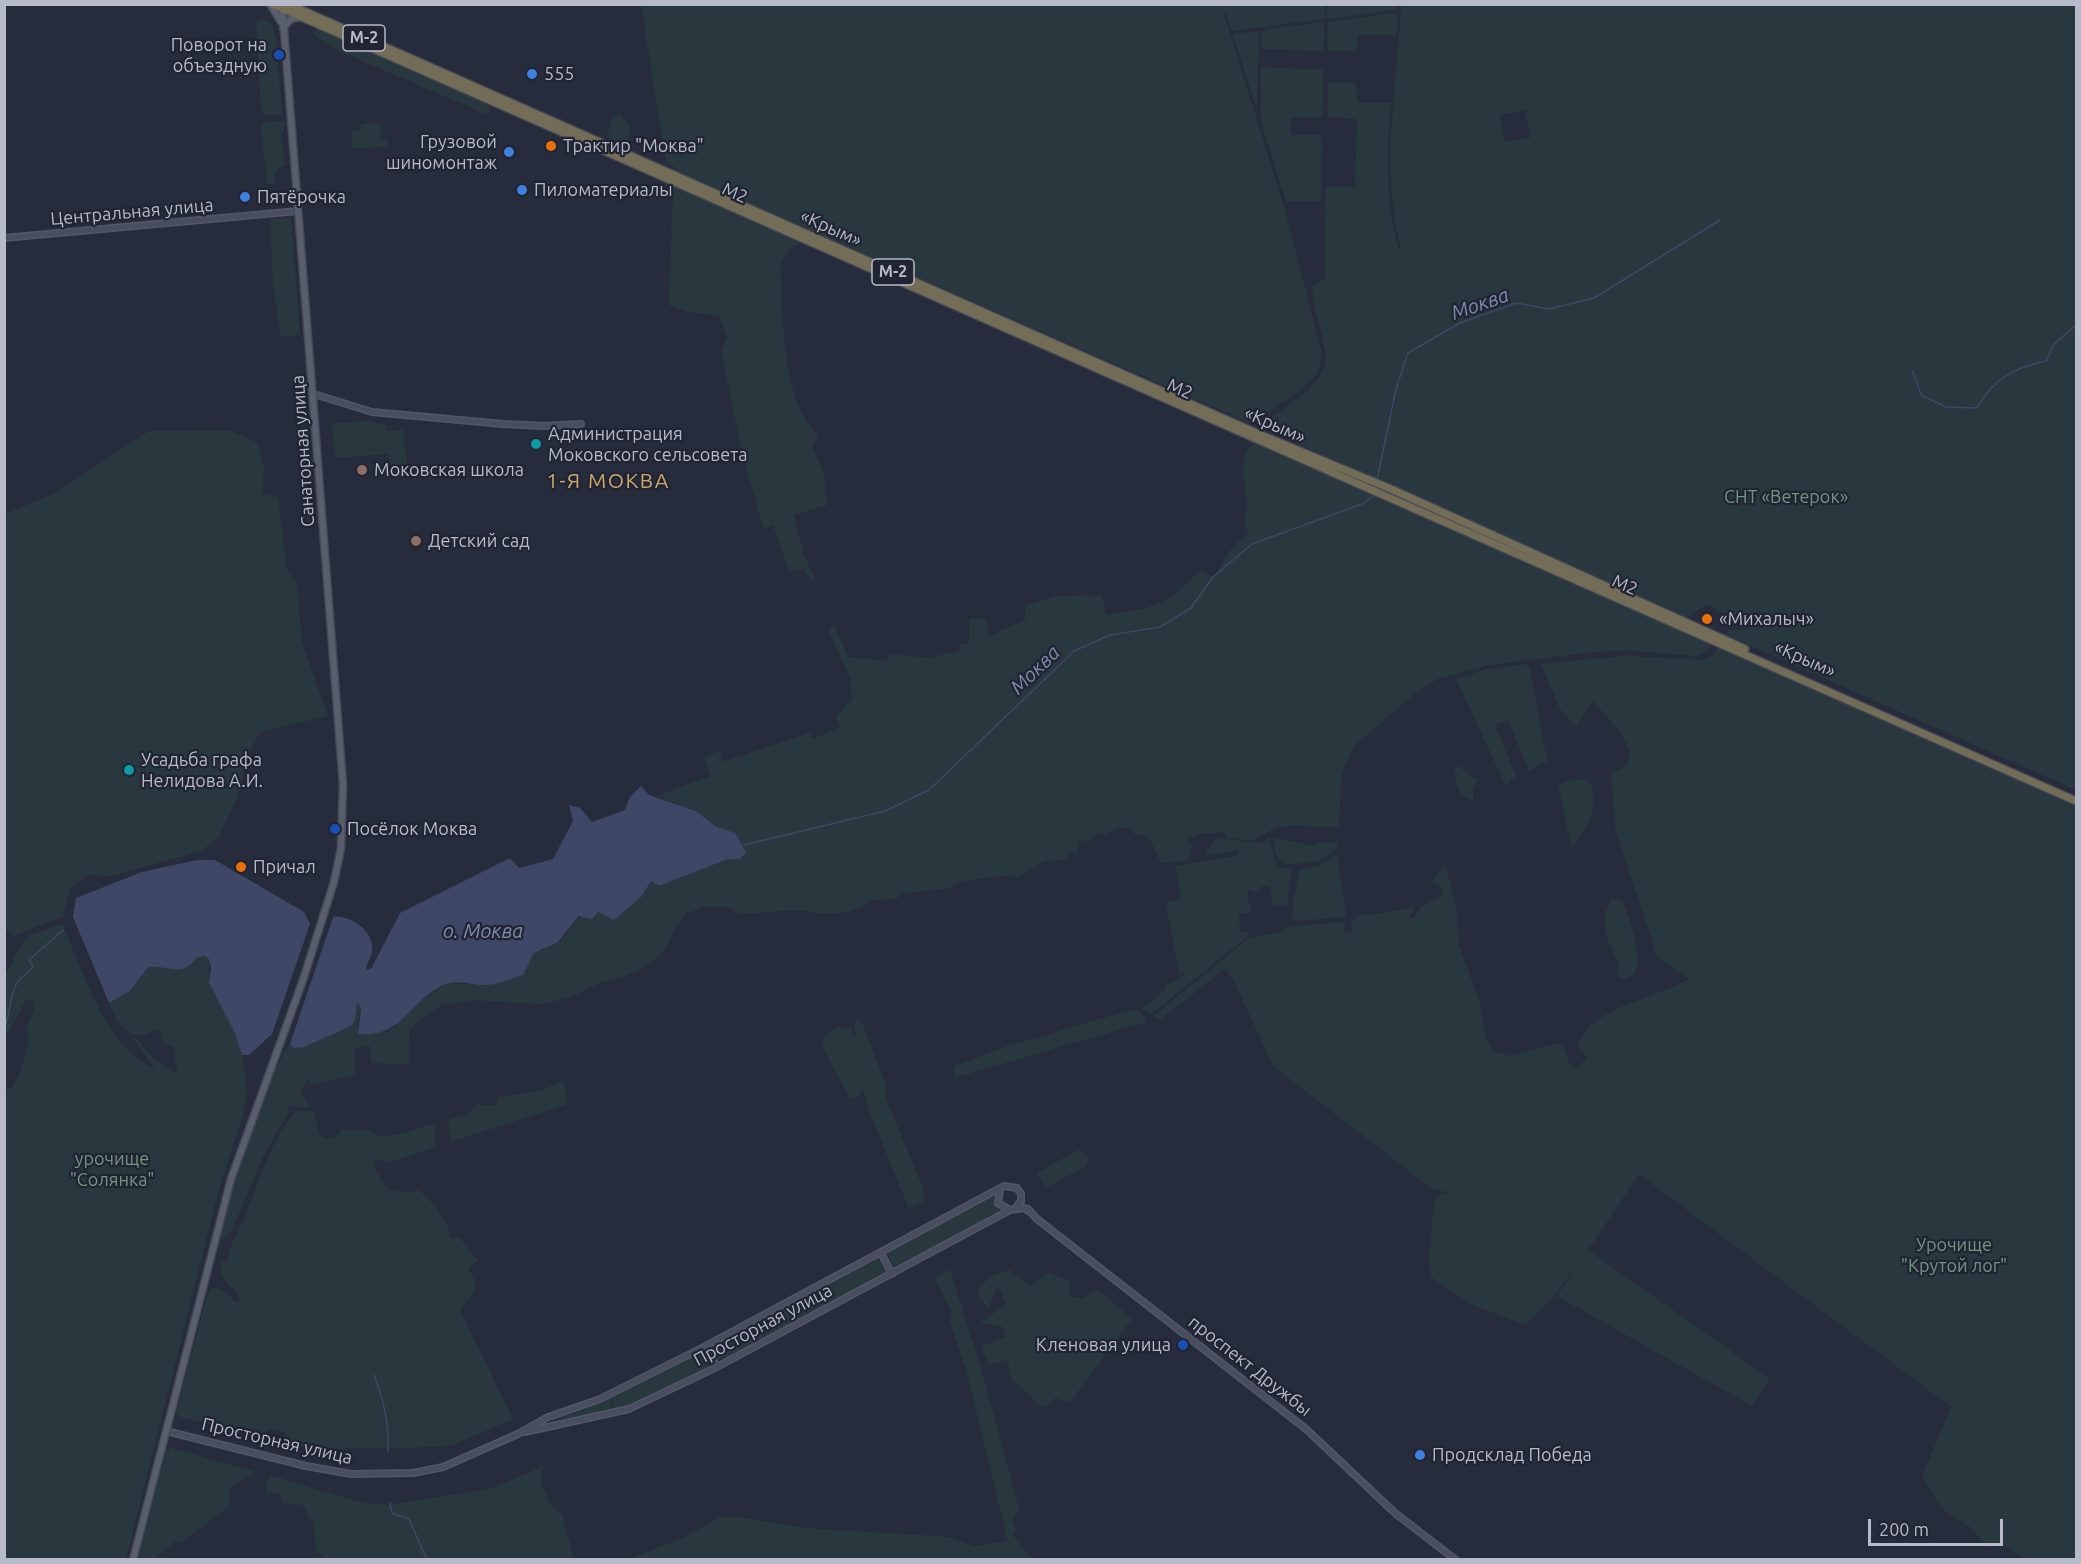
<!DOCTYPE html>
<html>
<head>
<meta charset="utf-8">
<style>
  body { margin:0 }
  #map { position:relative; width:2081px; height:1564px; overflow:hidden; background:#272c3d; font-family:Ubuntu,sans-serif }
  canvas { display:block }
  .frame { position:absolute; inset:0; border:6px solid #b7bac8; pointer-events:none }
  .scale { position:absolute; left:1868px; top:1519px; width:135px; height:27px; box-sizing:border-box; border:3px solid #b7bac8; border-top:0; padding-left:8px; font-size:18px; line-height:21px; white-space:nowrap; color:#b7bac8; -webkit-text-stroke:4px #202433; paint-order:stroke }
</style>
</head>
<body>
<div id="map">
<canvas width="2081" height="1564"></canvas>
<div class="frame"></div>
<div class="scale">200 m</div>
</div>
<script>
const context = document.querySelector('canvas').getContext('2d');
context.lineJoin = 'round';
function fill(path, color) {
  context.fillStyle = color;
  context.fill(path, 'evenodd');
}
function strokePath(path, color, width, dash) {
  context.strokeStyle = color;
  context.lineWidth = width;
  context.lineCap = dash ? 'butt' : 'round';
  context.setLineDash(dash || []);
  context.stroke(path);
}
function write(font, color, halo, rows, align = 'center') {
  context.font = font + ' Ubuntu,sans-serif';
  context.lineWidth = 4.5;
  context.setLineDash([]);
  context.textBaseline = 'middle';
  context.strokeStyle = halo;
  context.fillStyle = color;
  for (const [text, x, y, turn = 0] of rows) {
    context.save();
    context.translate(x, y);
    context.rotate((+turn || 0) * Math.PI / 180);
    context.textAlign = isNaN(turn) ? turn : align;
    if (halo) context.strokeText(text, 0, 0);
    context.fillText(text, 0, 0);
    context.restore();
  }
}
fill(new Path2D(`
  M641,5H1325L1324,19L1232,31L1226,13L1224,14L1283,203L1322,353L1318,373L1305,386L1252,424L683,174L666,161Z
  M1328,5V4L1399,5L1394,10L1329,19L1326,17Z
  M1401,5H2076V790L1729,636L1728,631L1750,629L1707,604L1687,617L1394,487L1395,483L1389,484L1368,475L1366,469L1364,474L1359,472L1263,427L1265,421C1289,404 1331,384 1325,350C1321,329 1313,308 1312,286L1325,278L1326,187H1355L1357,119L1328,117V83H1356L1357,102L1391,103C1386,151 1386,203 1399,250H1401C1380,169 1397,86 1401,5ZM1525,110L1530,138L1504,142L1500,115Z
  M1394,13L1398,17L1397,35L1358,34L1357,51H1327L1328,22Z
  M262,19L271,23L276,39L282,114L265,115L261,109L256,22Z
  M1324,22V51L1261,49V35L1266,29Z
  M317,29L486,101L490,111L486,114L339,51L315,36L313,33Z
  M1258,31L1259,33L1257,110L1233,36L1234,34Z
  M1261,67L1323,70L1322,117L1291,118V135H1322L1321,201L1286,202L1261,123Z
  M620,115L630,126L628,140L623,146L610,141L607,137L612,119Z
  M268,121L285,122L281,140L285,165L277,169L273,177L276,183L267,184L261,125Z
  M380,123L381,139H388V147L353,148L351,131L361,130V124Z
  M645,170L804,241L787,251L780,265C784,313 780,400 818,435L813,446L824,475L827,505L794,515L803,552L814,578L812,582L804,569L789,571L773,525L764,529L743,457L721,350L727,337L719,316L688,312L669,305L673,191Z
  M291,217L300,335L281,337L273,285L270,219Z
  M371,421L385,426L386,431L403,430L408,473L391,475L388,454L335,458L332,423Z
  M230,430L258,443L264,469L262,494L278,497L287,570L297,583L302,642L328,716L260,732L248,755L238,797L218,838L201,851L111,876L87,875L71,888L62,917L13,936L4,928L5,514L53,494L149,431Z
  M1261,442L1639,607L1648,616L1654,614L1711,643L1707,651L1695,656L1625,650L1584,653L1489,665L1437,679L1413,695L1354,746L1345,765L1341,778L1339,826C1320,829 1304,824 1286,826C1272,828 1271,831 1260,837C1251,843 1237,839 1227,838L1224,832L1199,834L1187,840L1193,845L1189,860L1161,863L1150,839L1143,834H1135C1123,822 1115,829 1105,835L1099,832L1086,842L1080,839L1077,852H1071L1066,860L1044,861L1018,878C1008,873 966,880 953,884L952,888L904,893L895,899L870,900L869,903L849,912L821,914L799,910L740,914L728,907L705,906L686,914L676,927L665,950L647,966L625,976L599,983L569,998L541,1004L474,1000L441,1005L409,1029L410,1064L371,1063L370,1046L354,1049L355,1075L311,1085L308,1079L301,1092L311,1108L286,1106L289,1111L263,1157L231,1233L221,1240C224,1206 269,1069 290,1044L293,1048L304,1047L355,1020L357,1002L361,1008L357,1028L388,1032L424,998L448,983L487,985L523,975L534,953C541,950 550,948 556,944C581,926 575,901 614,919L642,896L651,881L659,886L728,859L735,833L715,826L696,811L656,796L711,776L704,757L720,751L723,762L809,733L813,739L840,727L836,717L852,700L850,678L828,629L834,625L848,657L888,661L889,654L928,658L959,651L960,644L969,643V619H986L989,636L1025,620V606L1056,596L1102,595L1106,615C1158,607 1161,608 1200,571L1213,577C1220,571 1220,567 1224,560C1231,548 1239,541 1249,533C1242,522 1247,513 1247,501C1245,482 1235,447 1261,442Z
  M1719,645L2076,803V1559H2025L1999,1541L1986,1547L1973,1529L1941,1508L1922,1476L1951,1407L1639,1174L1588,1250L1770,1379L1752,1406L1557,1296L1581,1259L1555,1295L1526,1325L1470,1304L1431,1277L1429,1258L1434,1201L1442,1194H1453L1431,1188L1273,1066L1234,981L1225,969L1162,1018L1157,1019L1153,1016L1248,939L1280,932L1285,927L1344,922V932L1351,933L1352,921L1360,914L1371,915L1415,907L1409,917L1412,919L1421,907L1443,895L1440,885L1432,881L1445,865L1456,906L1459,945L1479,1000L1486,1040L1493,1051L1510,1056L1557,1043L1563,1046L1569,1063L1578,1068L1587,1057L1578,1047C1588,1007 1658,998 1689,979L1657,957L1616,831L1611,773C1616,771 1623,768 1627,764C1640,748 1603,713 1593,701L1576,727L1560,709L1541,664L1624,656L1705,660L1713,656Z
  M1525,664L1530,668L1547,761L1529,771L1508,720L1495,725L1516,776L1506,786L1456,679L1487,669Z
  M1458,766L1478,781L1473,788V800C1458,795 1455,784 1455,769Z
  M1570,779L1588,780C1604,805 1585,828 1572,850L1558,784Z
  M1269,837L1277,867L1291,869L1287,906H1273L1269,886L1260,887L1258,893L1248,889V904H1252L1249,913L1239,914L1240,932H1247L1248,936L1159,1008L1151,1014L1143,1009L1142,1006H1147L1165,990V986L1181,978L1187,971L1179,975L1166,903L1181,899L1175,866L1238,856V850L1205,856L1206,850L1210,848L1217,838L1263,843Z
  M1275,838L1314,846L1316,843H1337V849L1319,861L1285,865L1277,858L1273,840Z
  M1337,854L1346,917L1295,921L1291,918L1299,870L1317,867Z
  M1611,900H1622C1628,916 1655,982 1620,978L1617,973L1619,962C1607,943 1599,921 1611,900Z
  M62,924C82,968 106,1050 155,1068L131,1036C143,1041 146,1054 157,1061C164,1066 167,1066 173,1073L178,1071L174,1060L176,1051L172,1046L162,1043L161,1033L158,1029C152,1030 150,1033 145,1034C125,1040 114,1017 109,1003L130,991L148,967C168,965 185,978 196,958L204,956L209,959V983L234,1031L242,1055L247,1090L244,1111L219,1189L126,1559H5V1090L11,1088L21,1071L29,1039L27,1027L34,1009L32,1000H26L5,1037V975L26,937Z
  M1131,1010C1140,1010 1144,1013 1146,1022L954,1078V1066L1011,1045Z
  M857,1019L862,1022L886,1085V1099L923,1188L925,1200L909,1209L869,1110L863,1089L857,1098L850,1099L825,1051L822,1039L840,1025L842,1029L850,1027L854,1035H856L854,1028Z
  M563,1081L568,1104L450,1142L449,1119L467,1115L477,1105H496L499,1098L542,1090Z
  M299,1111H313L320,1135L326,1138L337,1136L341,1130H371L380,1137L402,1134L435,1123V1147L385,1164V1159L375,1161V1170L388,1189L406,1193L419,1190C434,1203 447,1219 451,1238H460L478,1261L468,1268L476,1283L474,1292L460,1310L513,1419L453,1445L435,1447L319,1449L300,1447L280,1430H267L265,1438L180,1417L176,1413L208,1293L212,1288C223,1289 227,1292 234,1301H240C233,1281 221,1289 220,1262L228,1261C230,1242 241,1227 248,1209C257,1187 278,1120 299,1111Z
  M1078,1150L1087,1156L1088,1163L1085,1167L1045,1188L1037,1173Z
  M994,1196L995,1205L1002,1211L895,1269L887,1253Z
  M878,1258L887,1270L886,1274L779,1332L770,1316Z
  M950,1270L981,1368L1019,1509L1012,1521L1016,1530L1012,1534L1032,1559L1010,1558L1014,1560L629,1559L683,1538L720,1517H739L805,1528L950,1537L975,1546L1008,1541L966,1369L950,1322L951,1310L934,1278Z
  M1009,1270L1031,1286L1049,1273L1069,1281L1070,1296L1082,1298L1098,1290L1132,1319L1070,1402L1055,1398L1048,1406H1039C1026,1386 1008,1387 1008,1360L988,1364L982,1346L1006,1337L1003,1327L980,1323L1006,1304L998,1285L988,1309L977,1293L988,1278Z
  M770,1316L778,1332L717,1361L711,1351L712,1347Z
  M701,1352L710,1367L615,1411L612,1397Z
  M610,1398L613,1411L547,1421Z
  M172,1448L256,1472L230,1487V1506L180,1543L174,1542L155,1559H138L167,1449Z
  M544,1466L541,1476L542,1487L552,1507L562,1514L574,1559H325L316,1550L313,1519H310L303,1505L283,1503L279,1493H267L265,1482L270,1480V1475L362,1503L388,1505L490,1489Z`), '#29383e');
fill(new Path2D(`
  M641,786L649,795L696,811L715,826L735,833L746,852L740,859H728L659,886L651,881L642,896L614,920L598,912L592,919L579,916L557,943L534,953L523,975C511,978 499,984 487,985C475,986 458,979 446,984C408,1000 404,1038 358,1034L361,1008L357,1002L355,1020L351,1026L304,1047L293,1048L290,1044L333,917C350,914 376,932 372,952C371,959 366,963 366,970L371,969L400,913L510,858L519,868L553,859L573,821L569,805L580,808L592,822L625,810L630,797Z
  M197,860H215L304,912L310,924L272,1034L249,1055H242L234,1031L209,983L211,968L209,959L204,956L196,958C184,978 168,965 148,967L130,991L109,1003L73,917L76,898L142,872Z`), '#3e4765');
strokePath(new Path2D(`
  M1912,370L1921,395L1946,407L1977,408C1993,379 2015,367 2046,361L2054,344L2076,325
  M1377,480L1396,389L1408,353L1460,323L1516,303L1549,309L1594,298L1720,220
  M744,845L885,811L929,790L1074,651L1110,635L1160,627L1191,608L1213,577L1252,544L1362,504L1374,495
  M4,1028C11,1015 9,993 19,980C24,974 30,974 33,966L29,960L63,930
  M374,1375C384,1401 389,1423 388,1451
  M390,1503L392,1513L409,1519L427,1560`), '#3e4765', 1.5);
const secondary = new Path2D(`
  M4,238L298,211
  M314,394L372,412L503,424L545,426L581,424
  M1000,1190L998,1203L1010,1210
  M1028,1209L1037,1219L1306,1429L1395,1513L1456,1560
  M881,1253L892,1274
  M705,1347L717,1367
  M166,1431L306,1466L351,1474L413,1473L443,1467L518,1434L548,1417L600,1399L700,1349L1004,1186L1017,1188L1021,1194V1201L1015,1209
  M525,1432L629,1409L713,1369L1010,1210L1024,1208L1030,1212`);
const primary = new Path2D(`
  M270,4L281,22
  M283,28L291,19L301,17
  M133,1560L231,1179L303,980L334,882L341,848L343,784L282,4`);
const highway = new Path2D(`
  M272,4L2076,801
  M288,4L1254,432L1391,489L1745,649`);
strokePath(secondary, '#535765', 8);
strokePath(primary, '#444857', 9);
strokePath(highway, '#434755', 10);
strokePath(secondary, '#494d60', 5);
strokePath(primary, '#595e6d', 6);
strokePath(highway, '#736d58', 7);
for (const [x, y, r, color] of [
  [279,55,6,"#1a4fb4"],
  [532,74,6,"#3f7fe0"],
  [551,146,6,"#e8710a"],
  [509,152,6,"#3f7fe0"],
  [522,190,6,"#3f7fe0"],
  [245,197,6,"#3f7fe0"],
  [536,444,6,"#0f9aa8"],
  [362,470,6,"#8d6e63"],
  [416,541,6,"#8d6e63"],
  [1707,619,6,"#e8710a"],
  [129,770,6,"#0f9aa8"],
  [335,829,6,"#1a4fb4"],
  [241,867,6,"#e8710a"],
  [1183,1345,6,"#1a4fb4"],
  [1420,1455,6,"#3f7fe0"]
]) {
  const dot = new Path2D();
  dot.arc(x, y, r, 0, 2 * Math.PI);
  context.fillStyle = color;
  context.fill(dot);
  strokePath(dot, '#202433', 2);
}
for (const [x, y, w] of [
  [364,38,42],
  [893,272,42]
]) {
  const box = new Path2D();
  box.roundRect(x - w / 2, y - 13, w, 26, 4.5);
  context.fillStyle = '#202433';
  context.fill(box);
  strokePath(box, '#b7bac8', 1.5);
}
write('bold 16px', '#b7bac8', null, [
  ["М-2",364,38],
  ["М-2",893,272]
]);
write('18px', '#b7bac8', '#202433', [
  ["Поворот на",267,45,"right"],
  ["объездную",267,66,"right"],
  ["555",544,74],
  ["Грузовой",497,142,"right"],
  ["шиномонтаж",497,163,"right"],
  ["Трактир \"Моква\"",563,146],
  ["Пиломатериалы",534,190],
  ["Пятёрочка",257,197],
  ["Администрация",548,434],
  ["Моковского сельсовета",548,455],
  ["Моковская школа",374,470],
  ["Детский сад",428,541],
  ["«Михалыч»",1719,619],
  ["Усадьба графа",141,760],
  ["Нелидова А.И.",141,781],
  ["Посёлок Моква",347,829],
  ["Причал",253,867],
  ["Кленовая улица",1171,1345,"right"],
  ["Продсклад Победа",1432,1455]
], 'left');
write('18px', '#b7bac8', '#202433', [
  ["М2",735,193,24],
  ["Центральная улица",132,212,-5],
  ["«Крым»",831,228,24],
  ["М2",1180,389,24],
  ["«Крым»",1275,425,24],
  ["Санаторная улица",303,451,-94],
  ["М2",1625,585,24],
  ["«Крым»",1805,659,24],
  ["Просторная улица",763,1325,-28],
  ["проспект Дружбы",1250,1366,38],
  ["Просторная улица",277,1441,13]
]);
write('18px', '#709780', '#202433', [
  ["СНТ «Ветерок»",1786,497],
  ["урочище",112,1159],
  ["\"Солянка\"",112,1180],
  ["Урочище",1954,1245],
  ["\"Крутой лог\"",1954,1266]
]);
write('italic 20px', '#818cad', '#202433', [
  ["Моква",1480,304,-19],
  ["Моква",1035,670,-44],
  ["о. Моква",483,931]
]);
context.letterSpacing = '1.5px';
write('21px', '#cda86d', '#202433', [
  ["1-Я МОКВА",608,481]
]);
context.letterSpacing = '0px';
</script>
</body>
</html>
